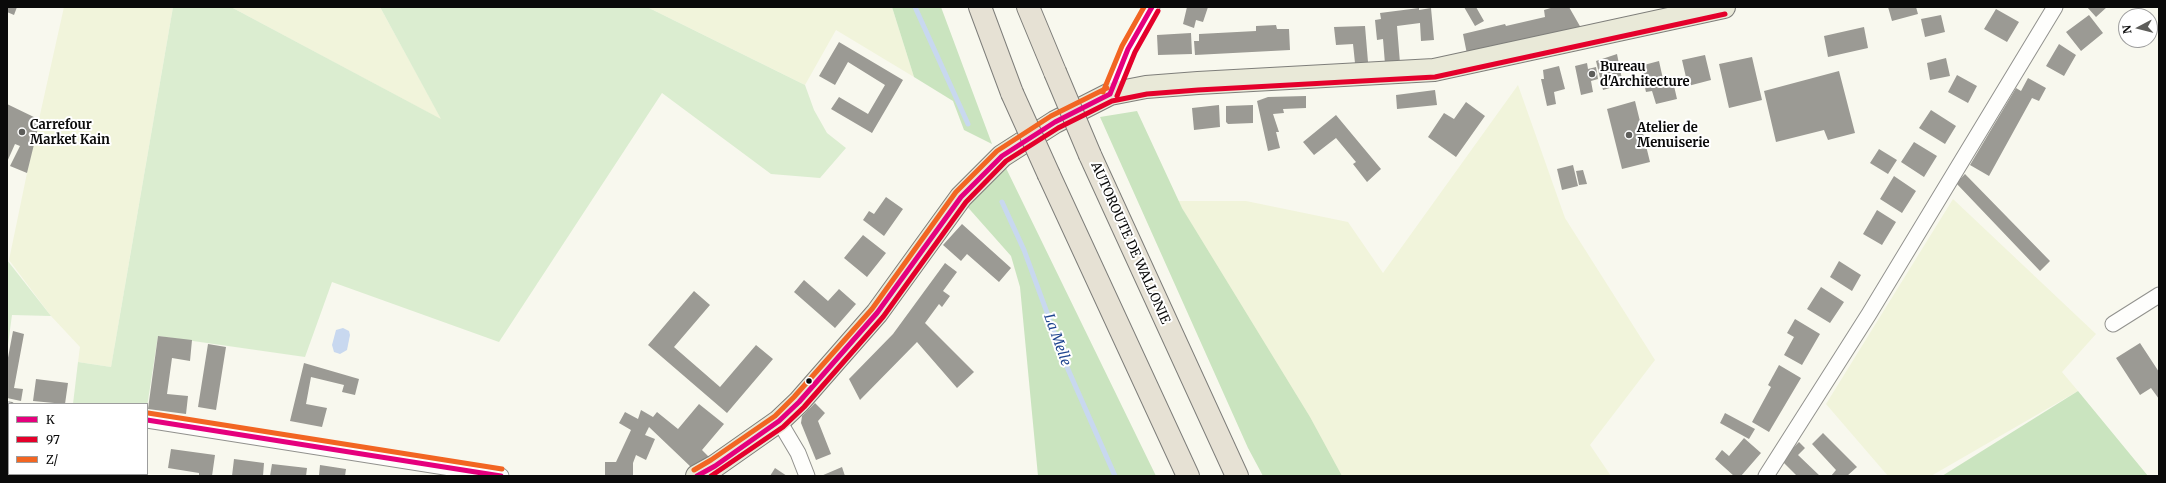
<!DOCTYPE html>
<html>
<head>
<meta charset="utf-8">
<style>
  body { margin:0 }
  #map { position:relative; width:2166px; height:483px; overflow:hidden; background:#f8f8ee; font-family:Merriweather,serif }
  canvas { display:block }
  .frame { position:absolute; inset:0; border:8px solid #0a0a0a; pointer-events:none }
  .legend { position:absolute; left:8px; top:403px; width:140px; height:72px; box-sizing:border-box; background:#fff; border:1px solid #9d9d9d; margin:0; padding:5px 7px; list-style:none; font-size:12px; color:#0a0a0a }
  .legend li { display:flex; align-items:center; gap:8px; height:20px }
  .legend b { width:20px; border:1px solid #9d9d9d }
  .north { position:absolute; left:2118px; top:8px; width:40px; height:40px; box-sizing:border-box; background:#fff; border:1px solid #9d9d9d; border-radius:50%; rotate:263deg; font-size:11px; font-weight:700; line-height:16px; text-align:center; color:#0a0a0a }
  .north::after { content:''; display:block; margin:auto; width:14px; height:18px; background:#5d5d5a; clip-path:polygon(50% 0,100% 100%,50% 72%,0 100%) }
</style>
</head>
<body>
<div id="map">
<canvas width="2166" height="483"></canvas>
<div class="frame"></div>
<ul class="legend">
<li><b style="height:5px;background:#e5007d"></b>K</li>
<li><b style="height:5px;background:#e4002b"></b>97</li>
<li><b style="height:5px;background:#f26522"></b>Z/</li>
</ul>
<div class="north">N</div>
</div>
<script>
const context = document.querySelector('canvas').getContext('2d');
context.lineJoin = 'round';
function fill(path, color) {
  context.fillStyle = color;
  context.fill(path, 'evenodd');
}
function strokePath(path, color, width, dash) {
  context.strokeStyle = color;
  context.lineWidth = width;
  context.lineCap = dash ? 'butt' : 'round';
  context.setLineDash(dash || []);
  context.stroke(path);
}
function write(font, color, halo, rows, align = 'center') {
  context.font = font + ' Merriweather,serif';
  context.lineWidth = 4;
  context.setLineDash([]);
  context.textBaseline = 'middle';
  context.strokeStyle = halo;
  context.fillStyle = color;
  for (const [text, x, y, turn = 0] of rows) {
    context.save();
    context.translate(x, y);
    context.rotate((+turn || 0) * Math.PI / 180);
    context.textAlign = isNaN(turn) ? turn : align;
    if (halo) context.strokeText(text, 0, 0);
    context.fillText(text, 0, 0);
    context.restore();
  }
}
fill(new Path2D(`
  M64,7H173L111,367L78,362L80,347L51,316L9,260L27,173Z
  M231,7H380L442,120Z
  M647,7H892L914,77L836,30L805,85Z
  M1518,85L1565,218L1655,360L1590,445L1611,476H1330L1178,201H1246L1348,222L1383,273Z
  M1953,199L2096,334L2062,372L2078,391L1931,476H1888L1826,404Z`), '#f1f4db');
fill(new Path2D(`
  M173,7H231L441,119L380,7H647L805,85L814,110L827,133L846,148L820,178L771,174L662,93L499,342L332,282L305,357L158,336L147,407V404H73L78,362L111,367Z
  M7,260L51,316L12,315L7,352Z`), '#dbedd0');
fill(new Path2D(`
  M892,7H941L992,144L964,130L953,101L914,77Z
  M1137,111L1182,208L1310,417L1342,476H1263L1248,448L1100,117Z
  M1005,166L1156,476H1038L1020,287L1011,256L964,203Z
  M2078,391L2148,476H1942Z`), '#cae4bf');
fill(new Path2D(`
  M343,328L349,331L350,335L347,350L340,354L334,352L332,345L336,330Z`), '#c8d8ef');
strokePath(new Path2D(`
  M915,7L968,124
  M1002,202L1024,250L1067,367L1115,476`), '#c8d8ef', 5);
fill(new Path2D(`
  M7,7H17L14,15L7,12Z
  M1187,7H1208L1203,22L1196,20L1194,28L1183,24Z
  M1464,7H1476L1484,21L1475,26Z
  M1554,7H1569L1581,28L1467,54L1463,34L1505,24L1506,26L1545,17L1544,10Z
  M1888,7H1916L1918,14L1892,21Z
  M2087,7H2107L2096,17Z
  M1419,8V10L1431,8L1434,40L1421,41L1420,23L1397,26L1400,63L1385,64L1383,39L1377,40L1375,20L1381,19L1380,13Z
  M1996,9L2019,22L2007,42L1984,29Z
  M1941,15L1945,32L1925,37L1921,19Z
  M2089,15L2103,33L2081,51L2066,32Z
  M1276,25L1277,29H1289L1290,50L1195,55L1194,41H1199V34L1256,31V26Z
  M1365,26L1368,62L1355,63L1353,44L1336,45L1334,27Z
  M1864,27L1868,48L1828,57L1824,36Z
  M1191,33L1192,54L1158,55L1157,35Z
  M839,42L903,80L872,133L831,109L839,97L868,114L885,85L848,62L835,85L819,76Z
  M2059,44L2076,55L2064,76L2046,66Z
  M1617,54L1623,84L1603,90L1596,61Z
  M1705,55L1711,80L1688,86L1682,60Z
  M1752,57L1762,100L1729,108L1719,64Z
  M1946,58L1950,76L1930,80L1927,63Z
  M1659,61L1663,79L1672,77L1677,99L1656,104L1652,91L1646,92L1640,66Z
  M1587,63L1588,69L1596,67L1598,79L1591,81L1593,92L1581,95L1575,66Z
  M1559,66L1565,89L1554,92L1556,104L1547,106L1541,79H1544L1543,70Z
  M1839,71L1855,133L1828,140L1824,130L1776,142L1764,91Z
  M1957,75L1977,86L1968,103L1948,92Z
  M2028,78L2046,88L2039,101L2032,98L1989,176L1970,165L2016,88L2021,91Z
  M1435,90L1437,105L1397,109L1396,95Z
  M1306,96V108L1283,109L1284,113L1273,114L1279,132H1276L1280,148L1268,151L1257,101L1268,97Z
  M1635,101L1650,162L1622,169L1607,109Z
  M1466,102L1485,116L1456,157L1428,137L1444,113L1454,119Z
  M7,104L40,120L27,173L10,166L20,146L15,144L7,162Z
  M1219,105L1220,127L1194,130L1192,108Z
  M1253,105V123L1228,124L1226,122V106Z
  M1931,110L1956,126L1945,144L1919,128Z
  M1336,115L1381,169L1367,182L1353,164L1356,162L1336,138L1314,155L1303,142Z
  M1914,142L1937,156L1924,177L1901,162Z
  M1879,149L1897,160L1888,174L1870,163Z
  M1573,165L1578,186L1562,190L1557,169Z
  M1583,170L1587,184L1579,185L1576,171Z
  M1965,174L2050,261L2040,271L1956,183Z
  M1894,176L1916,191L1902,213L1880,199Z
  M886,197L903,209L884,236L863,220L869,211L874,214Z
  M1877,210L1896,222L1882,245L1863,234Z
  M962,224L1011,268L999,282L967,254L961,261L943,245Z
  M863,235L886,253L867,277L844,258Z
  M1839,261L1861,275L1852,291L1830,277Z
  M945,263L957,272L943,291L950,296L942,307L939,304L925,323L974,372L957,388L917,342L860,400L849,379L893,334Z
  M804,280L828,301L839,289L856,304L835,328L794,292Z
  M1821,287L1844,302L1830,323L1807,309Z
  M694,291L710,305L674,347L720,387L756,345L773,359L727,413L648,345Z
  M1795,319L1820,334L1802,365L1784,355L1794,337L1787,333Z
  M13,331L24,334L14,388L23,389L21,401L7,398V363Z
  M158,336L192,340L190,361L172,358L167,394L188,396L186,414L148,409Z
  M2140,343L2159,372V399L2151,388L2140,395L2116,358Z
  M208,344L226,347L216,410L198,407Z
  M304,363L359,379L355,395L342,392L344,385L311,377L306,404L327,408L322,427L290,421Z
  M1779,365L1801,378L1769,432L1752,422L1771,387L1768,385Z
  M36,379L68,383L65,404L33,401Z
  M815,403L825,413L818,421L831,454L816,460L801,423L802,416Z
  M699,404L724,424L702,450L709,457L692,468L649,427L645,435L655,439L646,460L636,455L633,463V476H605V462H616L631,430L619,423L625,412L638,419L641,410L653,417L657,412L678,429Z
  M1725,413L1755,429L1749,439L1720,423Z
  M8,429H9V452L7,451Z
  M1823,433L1857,467L1847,476H1831L1836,470L1812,444Z
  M1744,438L1761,453L1741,476H1734L1715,459L1722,450L1729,456Z
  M1799,442L1805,448L1798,455L1820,476H1797L1781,460Z
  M171,449L215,455L212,476H199V473L168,468Z
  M234,459L264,463L263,476H232Z
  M272,464L307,468L306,476H270Z
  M320,465L346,469L345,476H319Z
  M842,467L845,476H821Z
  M7,468L9,469V474H24L23,476H7Z
  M775,468L787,476H770Z`), '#9b9a94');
const minor = new Path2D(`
  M1110,94C1121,63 1134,35 1152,7
  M2113,324L2159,295
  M7,410H9
  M147,420L501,476
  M779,421L798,453L807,476
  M1766,476L1869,314L2055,7`);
const primary = new Path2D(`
  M697,476L715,466L779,421L799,402L877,313L961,197L1002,156L1055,122L1110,94L1146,87L1198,83L1434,70L1724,7`);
const motorway = new Path2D(`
  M980,7L1012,93
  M1028,7L1055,72
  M1090,155L1237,476
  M1049,175L1188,476`);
strokePath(minor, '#91918d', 17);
strokePath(primary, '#7e7e7a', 24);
strokePath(motorway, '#7e7e7a', 24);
strokePath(minor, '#fefefc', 15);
strokePath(primary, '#e9e9d8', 22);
strokePath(motorway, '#e6e1d4', 22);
const motorwayBridge = new Path2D(`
  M1055,72L1090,155
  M1012,93L1049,175`);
strokePath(motorwayBridge, '#7e7e7a', 24, []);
strokePath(motorwayBridge, '#e6e1d4', 22);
strokePath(new Path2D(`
  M1110,94L1128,49L1152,7
  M147,420L501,476
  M697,476L715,466L779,421L799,402L877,313L961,197L1002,156L1055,122L1110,94`), '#e5007d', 5);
strokePath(new Path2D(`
  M1117,96L1135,52L1158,11
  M711,476L783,427L804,407L883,317L966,202L1006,161L1058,128L1112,101L1147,94L1198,90L1435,77L1725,14`), '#e4002b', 5);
strokePath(new Path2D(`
  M1103,92L1122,46L1144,7
  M148,413L502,469
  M694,470L711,460L775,416L794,397L872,309L956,192L997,151L1051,116L1107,88`), '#f26522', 5);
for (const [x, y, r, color] of [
  [1592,74,4,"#5d5d5a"],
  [22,132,4,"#5d5d5a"],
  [1629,135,4,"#5d5d5a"],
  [809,381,3.5,"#0a0a0a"]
]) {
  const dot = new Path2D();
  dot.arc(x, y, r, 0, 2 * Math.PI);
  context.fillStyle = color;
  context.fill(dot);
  strokePath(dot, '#fff', 1.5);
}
write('bold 13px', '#0a0a0a', '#fff', [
  ["Bureau",1600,67],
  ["d'Architecture",1600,82],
  ["Carrefour",30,125],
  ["Market Kain",30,140],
  ["Atelier de",1637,128],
  ["Menuiserie",1637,143]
], 'left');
write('13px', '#0a0a0a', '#fff', [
  ["AUTOROUTE DE WALLONIE",1130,243,66]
]);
write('italic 14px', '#204690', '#fff', [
  ["La Melle",1057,340,70]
]);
</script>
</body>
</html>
